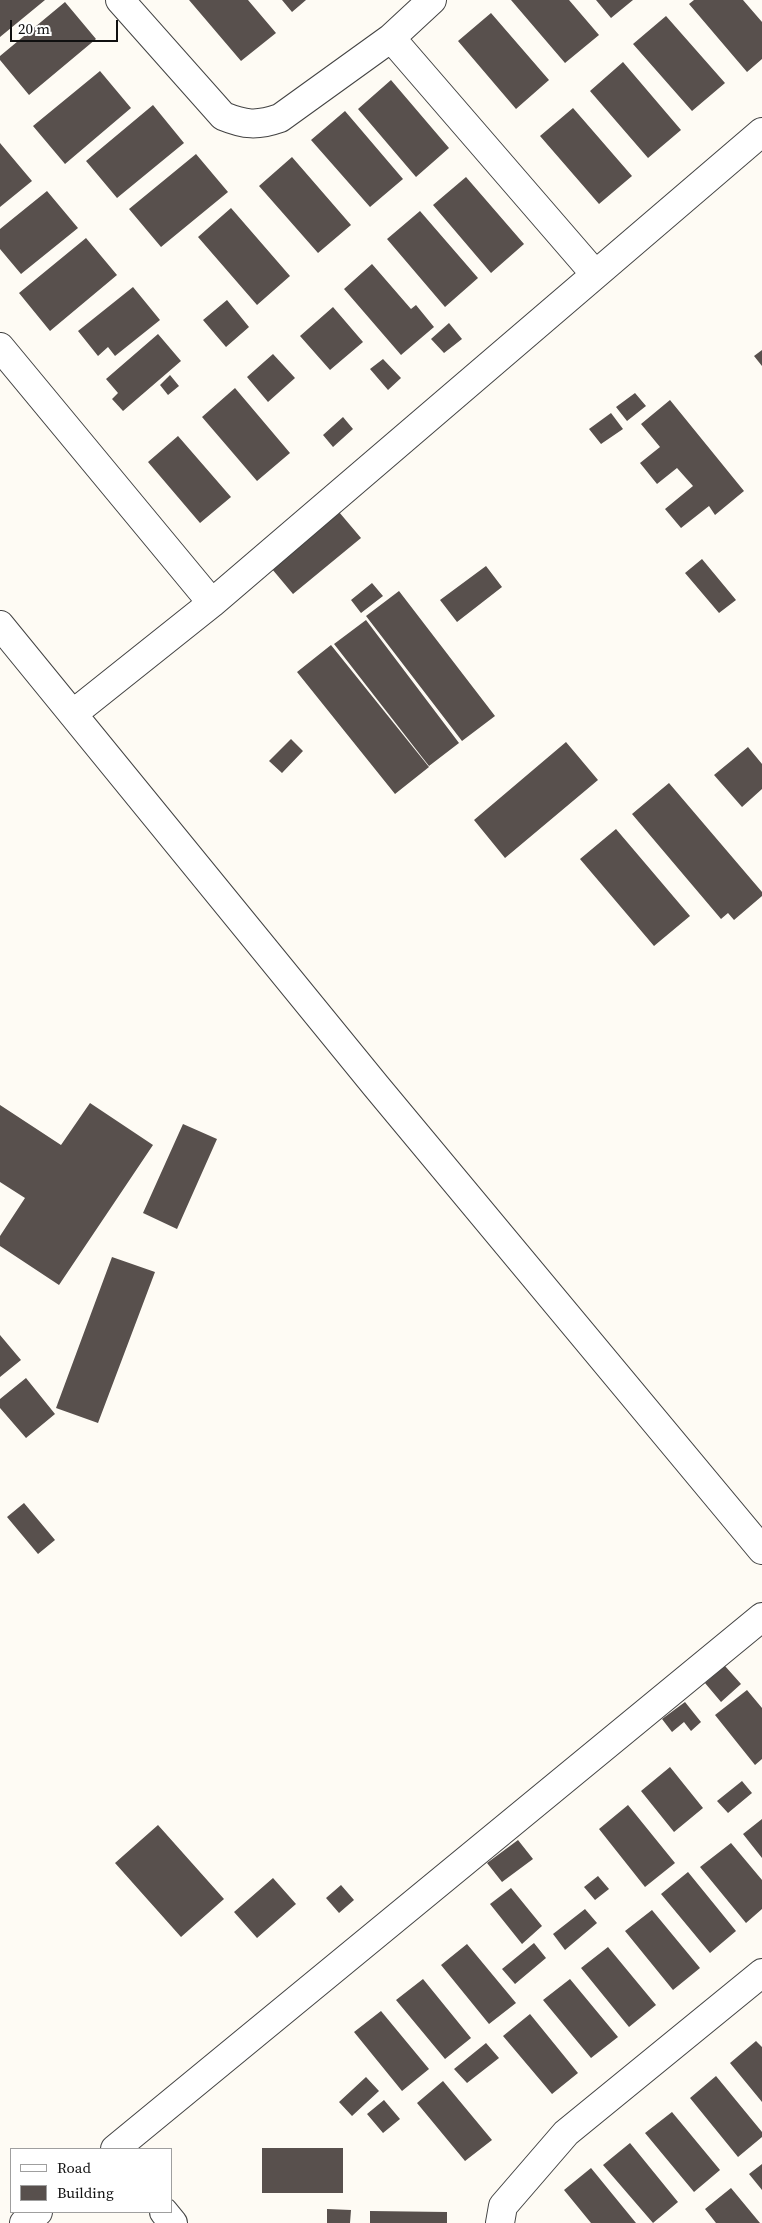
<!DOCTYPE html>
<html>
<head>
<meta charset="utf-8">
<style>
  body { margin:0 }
  #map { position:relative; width:762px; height:2223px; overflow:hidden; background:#fefbf4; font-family:"Source Serif 4",serif }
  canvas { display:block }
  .legend { position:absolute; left:10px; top:2148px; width:162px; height:65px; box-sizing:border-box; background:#fff; border:1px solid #9f9f9f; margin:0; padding:6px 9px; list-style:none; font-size:15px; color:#101010 }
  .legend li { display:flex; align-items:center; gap:10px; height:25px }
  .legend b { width:25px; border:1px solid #9f9f9f }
  .scale { position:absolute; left:10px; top:20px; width:108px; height:22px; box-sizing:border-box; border:2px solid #101010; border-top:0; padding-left:6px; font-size:15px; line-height:18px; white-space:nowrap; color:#101010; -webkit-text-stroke:4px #fff; paint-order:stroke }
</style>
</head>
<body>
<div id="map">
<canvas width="762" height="2223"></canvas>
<ul class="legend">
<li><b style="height:6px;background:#fff"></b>Road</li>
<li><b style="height:14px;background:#58504d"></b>Building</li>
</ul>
<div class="scale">20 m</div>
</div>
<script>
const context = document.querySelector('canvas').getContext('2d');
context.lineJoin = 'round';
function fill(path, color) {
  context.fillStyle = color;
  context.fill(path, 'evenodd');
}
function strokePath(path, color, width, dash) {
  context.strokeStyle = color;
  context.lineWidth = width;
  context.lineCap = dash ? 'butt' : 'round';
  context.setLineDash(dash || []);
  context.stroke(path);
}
fill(new Path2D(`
  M0,0H45L0,37Z
  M189,0H248L276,33L241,61Z
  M282,0H306L292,12Z
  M511,0H569L599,35L565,63Z
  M596,0H633L611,18Z
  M694,0H743L762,22V59L747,72L689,4Z
  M65,2L96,39L29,95L0,60V56Z
  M491,13L549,80L516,109L458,41Z
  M666,16L725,83L692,111L633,44Z
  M623,62L681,130L648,158L590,91Z
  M100,71L131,108L65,164L33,126Z
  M391,80L449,148L416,177L358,109Z
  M153,105L184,143L117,198L86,161Z
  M573,108L632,176L599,204L540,136Z
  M345,111L403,179L370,207L311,140Z
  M0,143L32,181L0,207Z
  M196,154L228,192L161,247L129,209Z
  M292,157L351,225L318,253L259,186Z
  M466,177L524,244L491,273L433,205Z
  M47,191L78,228L21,274L0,249V229Z
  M231,208L290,276L257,305L198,237Z
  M420,211L478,278L445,307L387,239Z
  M86,238L117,275L50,331L19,293Z
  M372,264L411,309L416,305L434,327L401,355L344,289Z
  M133,287L160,320L115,356L108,347L98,356L78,331Z
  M227,300L249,327L226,347L203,320Z
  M333,307L363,342L330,370L300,336Z
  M449,323L462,339L444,353L431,339Z
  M158,334L181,361L123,411L112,399L118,393L106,379Z
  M762,350V366L754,356Z
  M273,354L295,378L268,402L247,377Z
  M383,359L401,378L388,390L370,369Z
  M170,375L179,386L168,395L160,385Z
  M235,388L290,453L257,481L202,417Z
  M635,393L646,406L627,421L616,407Z
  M670,400L744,491L715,515L709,506L681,528L665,509L693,486L677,468L657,484L640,463L660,447L641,424Z
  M611,413L623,429L601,444L589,429Z
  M343,417L353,429L333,447L323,435Z
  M178,436L231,497L200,523L148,462Z
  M339,512L361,538L293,594L272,569Z
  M702,559L736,600L719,613L685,573Z
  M486,566L502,587L457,622L440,600Z
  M372,583L383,596L361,613L351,600Z
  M399,591L495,716L462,741L366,616Z
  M366,620L459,743L429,766L334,644Z
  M331,645L429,767L395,794L297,672Z
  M291,739L303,751L282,773L269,761Z
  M566,742L598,780L505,858L474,820Z
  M748,747L762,764V789L742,807L714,775Z
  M669,783L762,892V896L734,920L728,913L721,919L632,814Z
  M616,829L690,916L654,946L580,859Z
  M90,1103L153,1145L59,1285L0,1246V1236L25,1198L0,1182V1105L61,1145Z
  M183,1124L217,1139L177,1229L143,1213Z
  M112,1257L155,1272L98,1423L56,1408Z
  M0,1335L21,1360L0,1377Z
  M26,1378L55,1414L26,1438L0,1408V1399Z
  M24,1503L55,1540L38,1554L7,1517Z
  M725,1666L741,1684L721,1702L705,1683Z
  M747,1690L762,1708V1759L755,1765L715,1715Z
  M685,1702L701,1722L691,1731L684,1722L672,1732L662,1719Z
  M670,1767L703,1808L674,1832L641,1791Z
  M742,1781L752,1793L728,1813L717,1801Z
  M628,1805L675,1863L645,1887L599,1829Z
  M762,1819V1858L743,1834Z
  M158,1825L224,1899L181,1937L115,1863Z
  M518,1840L533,1859L502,1882L487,1863Z
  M731,1843L762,1880V1909L746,1923L700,1867Z
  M688,1872L736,1931L710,1953L661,1894Z
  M598,1876L609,1889L595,1900L584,1887Z
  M273,1878L296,1904L257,1938L234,1912Z
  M341,1885L354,1900L339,1913L326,1898Z
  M511,1888L542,1926L522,1944L490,1904Z
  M585,1909L597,1923L565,1950L553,1934Z
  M652,1910L700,1968L673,1990L625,1931Z
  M534,1943L546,1958L515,1984L502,1969Z
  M467,1944L516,2003L489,2024L441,1965Z
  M608,1947L656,2005L629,2027L581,1968Z
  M423,1979L471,2038L445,2059L396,2000Z
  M570,1979L618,2037L591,2058L543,2000Z
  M381,2011L429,2069L402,2091L354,2032Z
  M530,2014L578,2073L552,2094L503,2036Z
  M756,2041L762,2047V2102L730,2063Z
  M486,2043L499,2058L467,2083L454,2069Z
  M716,2076L762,2132V2137L738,2157L690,2098Z
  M366,2077L379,2091L352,2116L339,2102Z
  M443,2081L492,2140L465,2161L417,2103Z
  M384,2100L400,2119L383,2133L367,2114Z
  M672,2112L720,2170L694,2192L645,2133Z
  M630,2143L678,2202L653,2223L603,2165Z
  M262,2148H343V2193H262Z
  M762,2164V2190L749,2174Z
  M591,2168L636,2223H591L564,2190Z
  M731,2188L760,2223H716L705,2209Z
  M327,2209L351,2210L350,2223H327Z
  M370,2211L447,2212V2223H370Z`), '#58504d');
const minor = new Path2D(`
  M120,0L223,116C245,125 257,126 280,118L391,38L432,0
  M391,38L595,274
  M0,347L212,603
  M0,625L376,1086L762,1550
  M74,713L212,603L762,132
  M115,2149L762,1617
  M164,2212L173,2223
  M24,2223L38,2212
  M500,2223L503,2206L566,2133L762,1973`);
strokePath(minor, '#434343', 30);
strokePath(minor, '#fff', 28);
</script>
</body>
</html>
